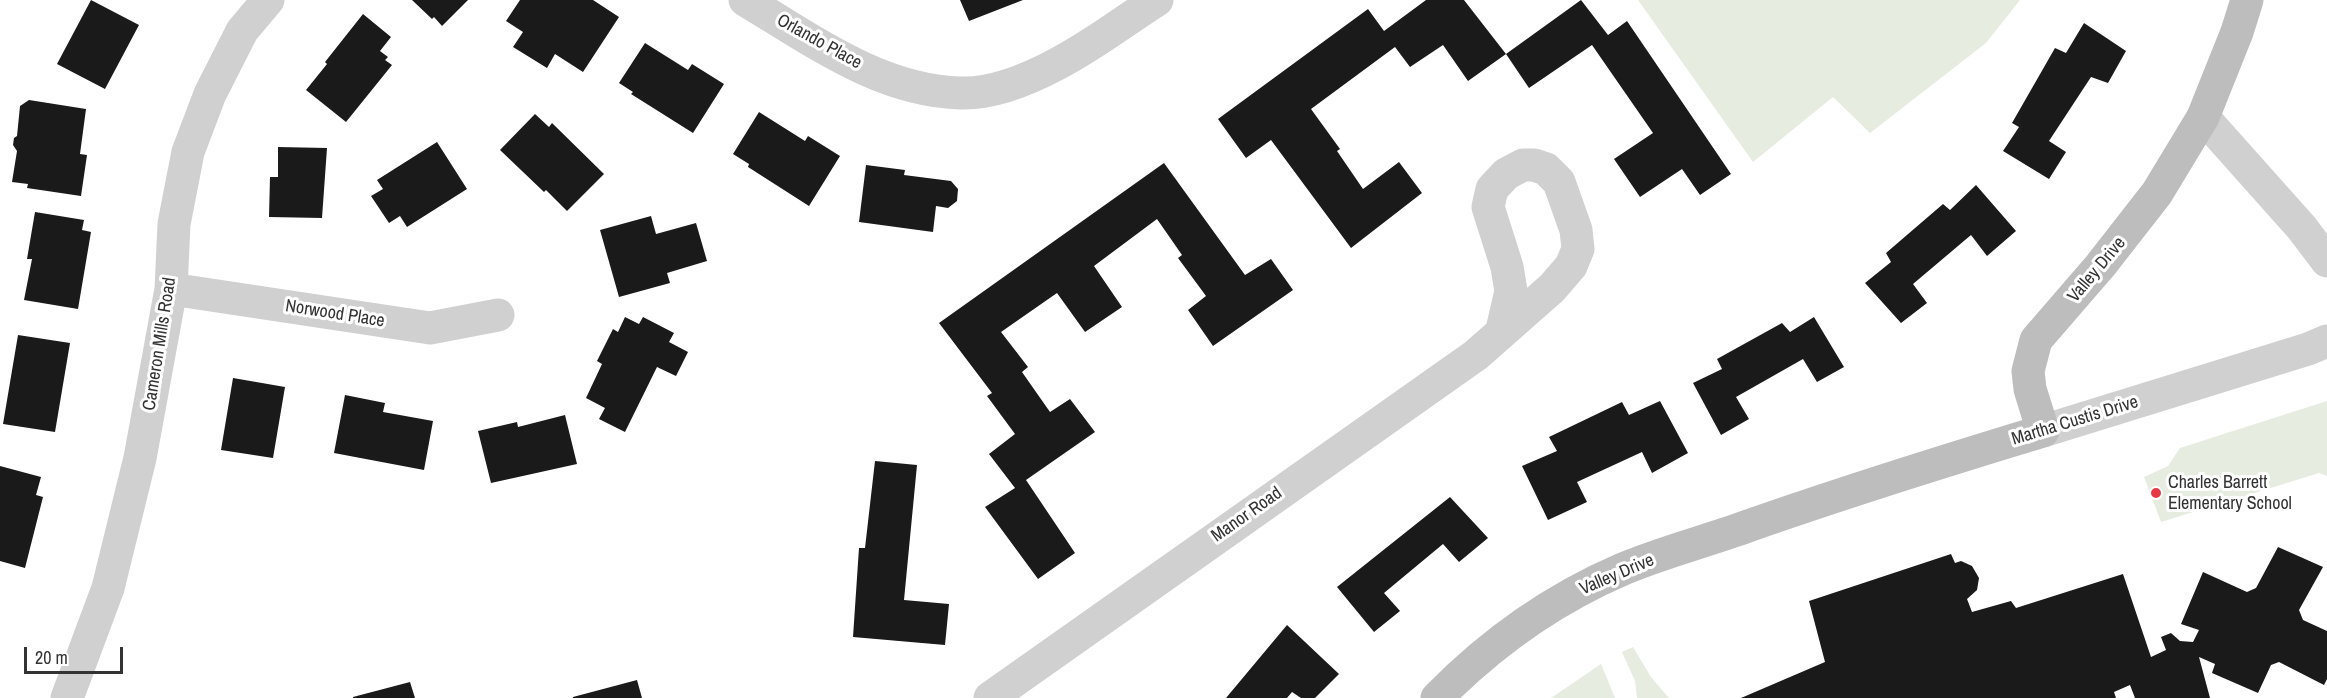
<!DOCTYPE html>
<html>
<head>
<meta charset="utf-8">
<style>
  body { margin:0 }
  #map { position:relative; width:2327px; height:698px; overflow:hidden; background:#fff; font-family:"Archivo Narrow",sans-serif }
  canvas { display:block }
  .scale { position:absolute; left:24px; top:647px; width:99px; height:27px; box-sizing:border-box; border:3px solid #333; border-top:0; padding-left:8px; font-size:18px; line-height:21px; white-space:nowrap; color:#333; -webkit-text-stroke:4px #fff; paint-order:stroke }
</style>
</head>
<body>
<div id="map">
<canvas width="2327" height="698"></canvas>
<div class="scale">20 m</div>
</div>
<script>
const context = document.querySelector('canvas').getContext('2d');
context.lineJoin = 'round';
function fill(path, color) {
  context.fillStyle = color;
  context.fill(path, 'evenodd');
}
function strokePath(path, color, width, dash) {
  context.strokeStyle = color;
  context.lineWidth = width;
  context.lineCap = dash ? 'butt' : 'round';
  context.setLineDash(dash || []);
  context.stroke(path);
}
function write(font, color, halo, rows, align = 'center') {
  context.font = font + ' "Archivo Narrow",sans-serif';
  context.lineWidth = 6;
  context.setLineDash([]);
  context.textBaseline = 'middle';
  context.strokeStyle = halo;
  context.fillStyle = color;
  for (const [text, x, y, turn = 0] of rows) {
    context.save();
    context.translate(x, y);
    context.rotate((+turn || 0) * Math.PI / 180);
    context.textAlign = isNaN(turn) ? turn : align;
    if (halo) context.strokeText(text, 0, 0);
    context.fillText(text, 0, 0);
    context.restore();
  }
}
fill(new Path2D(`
  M1638,0H2020L1986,43L1870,133L1833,97L1753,162Z
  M2327,401V476L2319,473L2161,522L2144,477L2168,466L2180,448Z
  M1633,647L1651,677L1669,698H1637L1635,681L1622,652Z
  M1601,664L1615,698H1551Z`), '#e6ecdf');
fill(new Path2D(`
  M91,0L139,25L105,89L57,64Z
  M412,0H468L442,26L434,17L432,19Z
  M520,0H593L619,17L583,72L555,54L547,68L513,47L523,32L506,21Z
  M960,0H1023L969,21Z
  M1426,0H1464L1506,54L1468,81L1443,45L1410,67L1395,47L1311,109L1340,149L1337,151L1363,189L1399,162L1422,193L1351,248L1271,140L1246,158L1218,119L1368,9L1384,31Z
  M1581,0L1608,35L1627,21L1731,174L1700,195L1682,169L1640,197L1614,159L1653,133L1592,45L1529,88L1506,54Z
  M363,14L391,37L380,51L388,57L385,60L392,65L346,122L306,90L327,64L325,62Z
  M2084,23L2126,51L2108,83L2091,77L2049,141L2066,152L2049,179L2003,151L2019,127L2012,123L2055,48L2066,53Z
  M645,43L688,70L692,64L724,84L693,133L631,94L633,92L619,83Z
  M29,100L86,109L80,154L87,155L81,196L27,188L28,184L12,182L17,151L13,145L14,138L17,136L20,106Z
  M759,112L805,141L808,136L840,156L809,206L748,167L749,164L733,154Z
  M535,114L549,127L552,123L604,174L567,211L546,190L544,192L500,150Z
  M437,142L467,189L407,227L400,216L389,223L371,196L383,189L377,180Z
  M278,147L327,148L322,218L269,217L270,177H278Z
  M1164,163L1245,275L1271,259L1293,290L1213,346L1188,310L1206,296L1178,258L1182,255L1157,219L1094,266L1122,307L1085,332L1057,293L1001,332L1028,367L1022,372L1050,412L1070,399L1095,432L1026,480L1075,553L1038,579L985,507L1015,488L989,454L1015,434L987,396L992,393L939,323Z
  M866,165L905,170L904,175L951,181L958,189L957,201L948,208L936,206L933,232L859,222Z
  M1976,185L2016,231L1987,256L1971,235L1913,284L1927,303L1901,323L1865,283L1891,262L1886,253L1943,204L1950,210Z
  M35,212L84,220L82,230L91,232L78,309L24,300L32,259H27Z
  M651,216L656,234L696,223L707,261L667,273L670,283L619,297L600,230Z
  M625,317L639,324L643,317L674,333L669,342L688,352L676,376L657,367L625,432L599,419L605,408L586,398L602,364L597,361L613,329L618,332Z
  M1814,317L1844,367L1817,382L1803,359L1736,397L1749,419L1721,435L1693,383L1722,369L1717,359L1782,323L1790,332Z
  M18,335L70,343L55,432L3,424Z
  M233,378L285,387L273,458L221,450Z
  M345,395L385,403L383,412L433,421L424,470L334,453Z
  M1660,401L1688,453L1652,473L1642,452L1577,482L1587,502L1548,520L1522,466L1557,451L1549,437L1622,402L1629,415Z
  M565,415L577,464L491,483L478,431L517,422L518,427Z
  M875,461L917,465L904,600L949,604L945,645L853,637L859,548H865Z
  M0,466L41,477L36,495L43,497L25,568L0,561Z
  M1450,497L1488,538L1459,562L1443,544L1384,593L1400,611L1374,632L1337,587Z
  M2278,547L2323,567L2299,610L2303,620L2327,631V679L2324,685L2279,662L2271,665L2258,693L2212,673L2215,664L2199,657L2210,698H2135L2130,685L2114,692L2116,698H1741L1825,662L1809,601L1951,554L1955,563L1961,561L1972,566L1979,578L1977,590L1967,599L1972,612L2011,601L2016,608L2123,574L2151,657L2166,650L2161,637L2171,633L2180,641L2193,642L2199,630L2181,624L2203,572L2247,592L2256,588Z
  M1287,625L1339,674L1315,698H1301L1292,692L1287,698H1226Z
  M637,680L642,698H573V697Z
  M410,682L415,698H353V697Z`), '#1a1a1a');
strokePath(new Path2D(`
  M745,0C812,40 880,91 961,93C993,94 1029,79 1057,64C1092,46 1124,21 1157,0
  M2203,117L2302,228L2327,261
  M171,289L430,328L498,315
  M2043,431L2308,349L2327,341
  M67,698L108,588L140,458L171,289L174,224L188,152L210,94L242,31L268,0
  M990,698L1476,355L1552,288L1571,266L1578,249L1576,230L1559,182L1546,169L1534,165H1523L1506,174L1492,189L1488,207L1507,267L1511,291L1502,330`), '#d0d0d0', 33);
strokePath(new Path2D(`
  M1437,698C1490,644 1553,599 1623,569C1663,552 1707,541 1748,526C1845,492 1944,461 2043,431L2030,389L2028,371L2036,340L2100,266L2157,193L2203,117L2237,32L2247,0`), '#bdbdbd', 33);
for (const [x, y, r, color] of [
  [2156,493,6,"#e63946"]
]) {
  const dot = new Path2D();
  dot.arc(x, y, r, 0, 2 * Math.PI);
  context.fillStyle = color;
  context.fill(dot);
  strokePath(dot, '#fff', 2);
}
write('18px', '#333', '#fff', [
  ["Orlando Place",819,42,29],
  ["Valley Drive",2097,270,-50],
  ["Norwood Place",335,314,9],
  ["Cameron Mills Road",160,344,-81],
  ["Martha Custis Drive",2075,421,-17],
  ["Manor Road",1247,515,-35],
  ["Valley Drive",1617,575,-23]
]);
write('18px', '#333', '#fff', [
  ["Charles Barrett",2168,483],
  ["Elementary School",2168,504]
], 'left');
</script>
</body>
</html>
